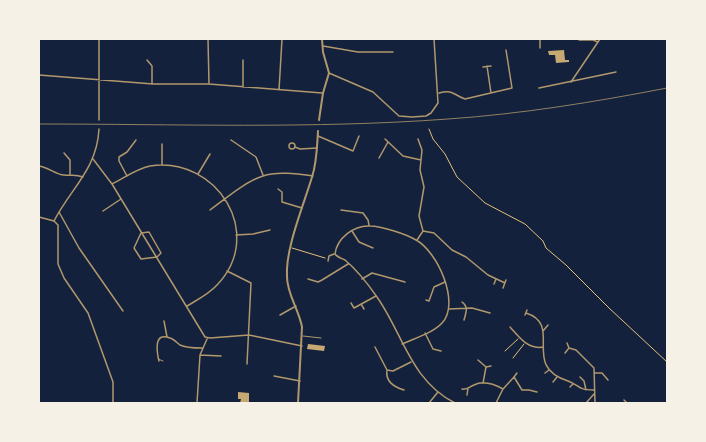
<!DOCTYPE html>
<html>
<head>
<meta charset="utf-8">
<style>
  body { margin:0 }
  #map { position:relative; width:706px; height:442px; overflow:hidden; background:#14213d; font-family:Figtree,sans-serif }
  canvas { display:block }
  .frame { position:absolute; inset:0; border:40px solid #f6f1e7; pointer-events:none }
</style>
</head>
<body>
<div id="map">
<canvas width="706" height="442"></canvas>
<div class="frame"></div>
</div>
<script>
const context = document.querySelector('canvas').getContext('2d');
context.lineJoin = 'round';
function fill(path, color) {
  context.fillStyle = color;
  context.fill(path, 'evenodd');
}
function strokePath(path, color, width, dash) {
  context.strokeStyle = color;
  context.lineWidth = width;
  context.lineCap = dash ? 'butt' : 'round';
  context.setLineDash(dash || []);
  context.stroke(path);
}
fill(new Path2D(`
  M564,50L565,60H569V62L556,63L555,55H549L548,51Z
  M308,344L325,346L324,351L307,349Z
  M238,392L249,393V403H240L241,399H238Z`), '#c6a872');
strokePath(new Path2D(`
  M429,129L433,139L445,154L457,177L485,203L525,224L543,241L546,248L566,265L609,308L667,362
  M292,248L325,258
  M505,351L518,339
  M513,358L524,344`), '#e5c07b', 1);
strokePath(new Path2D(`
  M303,336L321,338
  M158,359L163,361`), '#b1986c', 1);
strokePath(new Path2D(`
  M208,39L209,84
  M540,39V48
  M579,40H593L598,42
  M323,46L358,52H393
  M147,60L152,66V84
  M243,60V87
  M487,66L491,93
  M483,67L491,66
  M329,73L373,92L399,116L412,117L426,116L431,113L438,103L434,39
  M39,75L153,84H209L322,93
  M571,82L600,39
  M539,88L616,72
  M279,90L282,39
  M439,93C454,89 453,95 465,99L512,88L506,50
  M99,120V39
  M318,136L353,151L359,136
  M385,139L403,156L421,160
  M418,139L422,150L420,170L424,187L419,216L423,231
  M231,140L256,157L263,175
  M289 146a3 3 0 1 1 6 0a3 3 0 1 1-6 0Z
  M162,144V165
  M295,147L300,149L317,148
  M64,153L70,160V174
  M379,158L388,142
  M93,159L112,184L205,337L210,338L249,335L302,346
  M39,166C48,167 56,175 64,175C72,176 75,174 83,177
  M198,174L210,154
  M127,176L119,161V157L127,152L136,140
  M112,184C124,178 136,169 150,166C217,156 266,234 217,285C209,294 197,300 187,306
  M278,189L282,192V202L302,208
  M210,210C225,199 246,181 263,176C277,171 298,174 313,176
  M341,210L363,213L368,220L369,225
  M103,211L121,199
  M59,212L79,248L123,311
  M39,217L54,221L58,225V264L64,278L88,313L113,382V403
  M54,221C71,188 97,169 99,129
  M352,231L359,242L373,248
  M149,232L161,253L157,257L141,259L134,248L141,233Z
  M236,235L253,234L270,230
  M417,240L423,231L434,233L452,250L466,257L488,275L505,283
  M335,254C337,238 354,225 370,226C381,226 406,234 416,240C437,251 461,303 442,323C433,333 415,338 402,344
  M335,254C337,257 341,258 345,260C357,270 368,284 377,297C403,334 411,381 455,403
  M328,261L329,256L334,254
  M227,271L251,283L247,364
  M308,279L318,282L322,280L348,264
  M362,279L372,273L405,282
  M494,284L496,279
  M503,288L506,280
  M426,300L429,301L434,287L445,282
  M462,302C469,307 466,312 464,320
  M351,303L354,308L376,296
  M361,304L364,309
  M449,309L472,308L490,313
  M526,313C564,325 520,366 568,381C581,386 577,390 594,390
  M280,315L296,306
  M525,315L527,310
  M164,321L167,337
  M510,327C519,337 528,350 543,347
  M543,331L548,325
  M425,333L433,349L441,351
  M375,347L387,370L393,371L411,362
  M569,348L576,350L594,368L595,403
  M565,353L569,348L567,343
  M200,355L221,356
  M478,360L486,367L483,383
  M159,361C157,353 153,331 170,338C174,339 177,343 180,345C186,348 195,348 202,348
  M486,367L491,366
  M387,370C385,382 394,387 404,390
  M545,373L549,370
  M595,373H602L608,380
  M274,376L300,381
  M514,377L517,373
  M580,377L584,381L586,390
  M553,382L557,377
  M570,387L573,384
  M462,389C467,390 469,387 474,385C484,380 494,384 503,389
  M467,395L468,388
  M624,400L626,402
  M197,403L200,355L207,339
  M429,403L438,392
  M496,403L503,389L514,377L522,390H529L537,392
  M586,403L594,394`), '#b1986c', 1.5);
strokePath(new Path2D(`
  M319,120L323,93L329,73L323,52L322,39
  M298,403L302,327C299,310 287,294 287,277C285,249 304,204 312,177C317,162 317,146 318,131`), '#b1986c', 2);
strokePath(new Path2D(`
  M39,124C175,124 312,129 448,119C521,114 595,102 667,88`), '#918062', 1);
</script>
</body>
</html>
